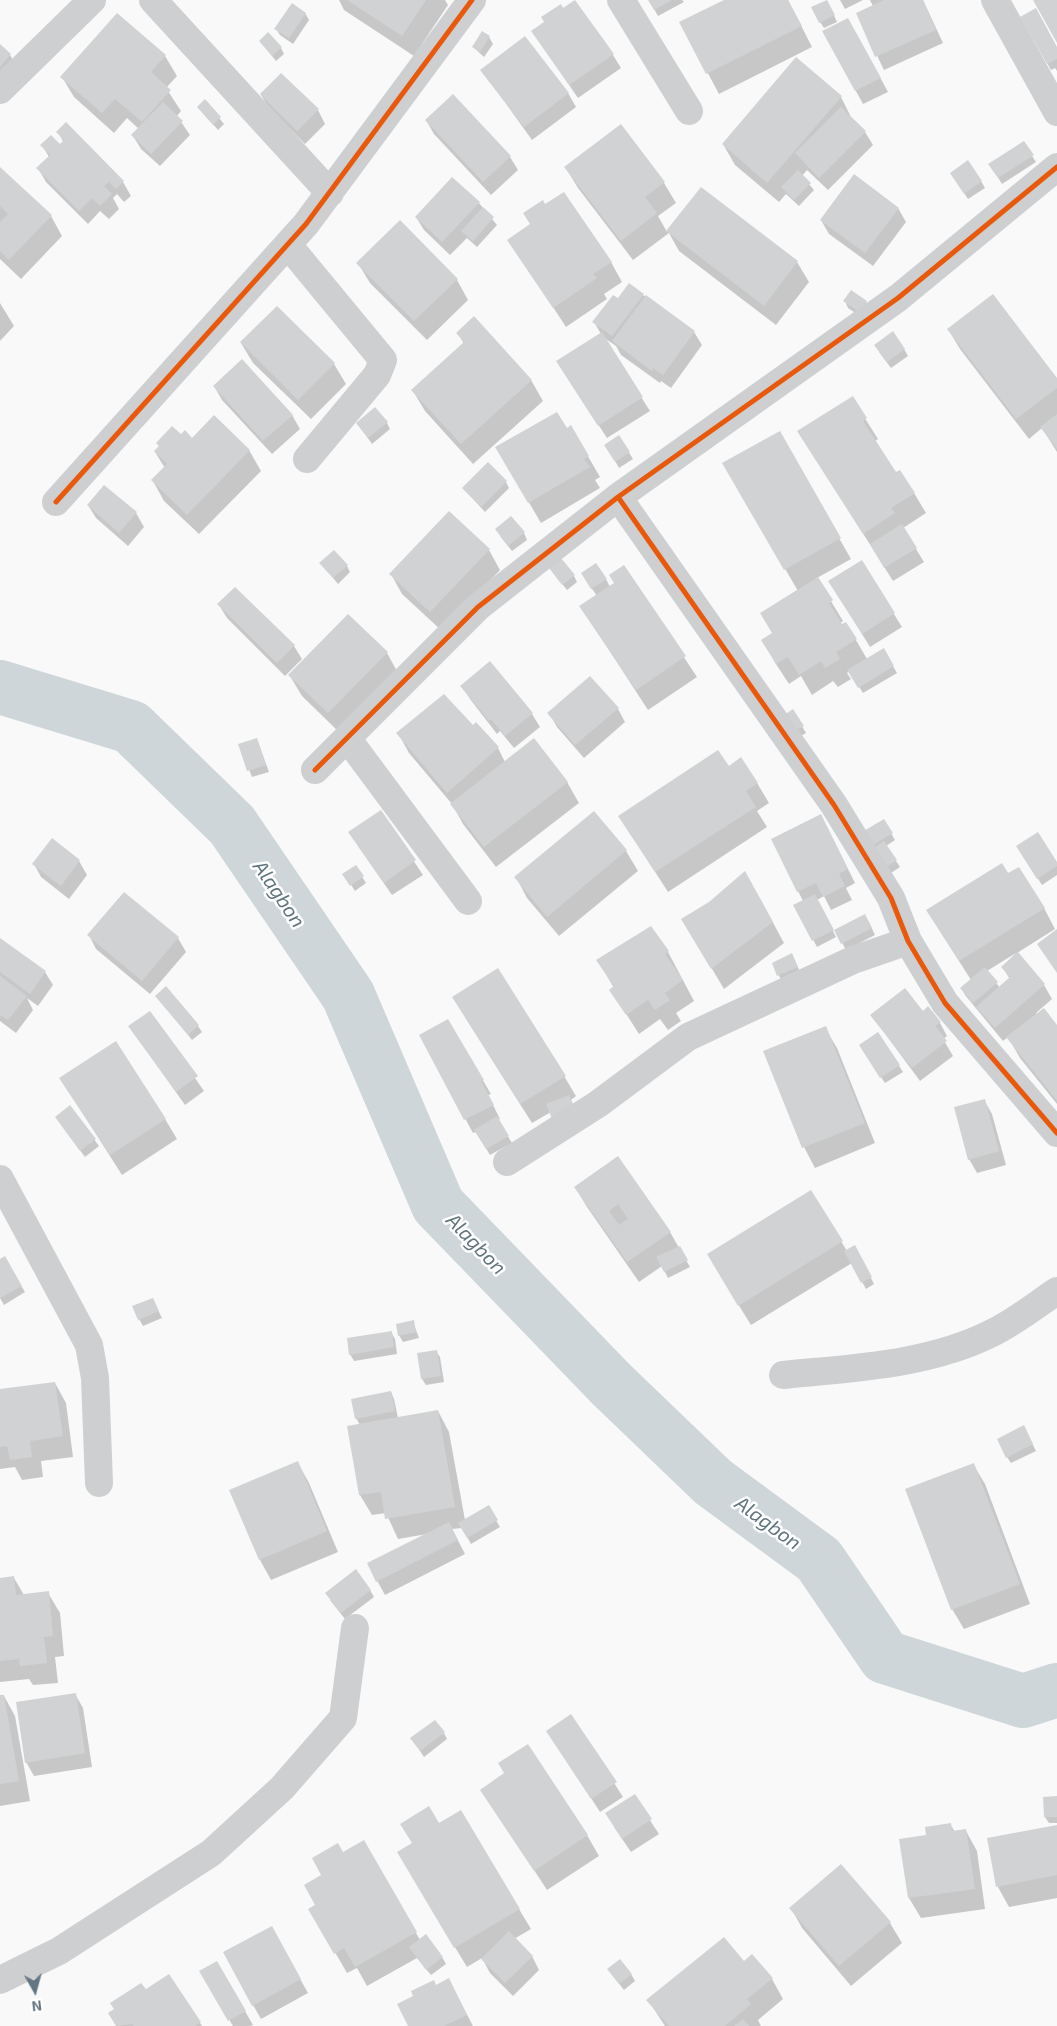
<!DOCTYPE html>
<html>
<head>
<meta charset="utf-8">
<style>
  body { margin:0 }
  #map { position:relative; width:1057px; height:2026px; overflow:hidden; background:#f9f9f9; font-family:"Exo 2",sans-serif }
  canvas { display:block }
  .north { position:absolute; left:10px; top:1966px; width:50px; height:50px; -webkit-text-stroke:4px #fff; paint-order:stroke; rotate:173deg; font-size:14px; font-weight:700; line-height:20px; text-align:center; color:#657683 }
  .north::after { content:''; display:block; margin:auto; width:18px; height:22px; background:#657683; clip-path:polygon(50% 0,100% 100%,50% 72%,0 100%) }
</style>
</head>
<body>
<div id="map">
<canvas width="1057" height="2026"></canvas>
<div class="north">N</div>
</div>
<script>
const context = document.querySelector('canvas').getContext('2d');
context.lineJoin = 'round';
function fill(path, color) {
  context.fillStyle = color;
  context.fill(path, 'evenodd');
}
function strokePath(path, color, width, dash) {
  context.strokeStyle = color;
  context.lineWidth = width;
  context.lineCap = dash ? 'butt' : 'round';
  context.setLineDash(dash || []);
  context.stroke(path);
}
function write(font, color, halo, rows, align = 'center') {
  context.font = font + ' "Exo 2",sans-serif';
  context.lineWidth = 5;
  context.setLineDash([]);
  context.textBaseline = 'middle';
  context.strokeStyle = halo;
  context.fillStyle = color;
  for (const [text, x, y, turn = 0] of rows) {
    context.save();
    context.translate(x, y);
    context.rotate((+turn || 0) * Math.PI / 180);
    context.textAlign = isNaN(turn) ? turn : align;
    if (halo) context.strokeText(text, 0, 0);
    context.fillText(text, 0, 0);
    context.restore();
  }
}
fill(new Path2D(`
  M339,0H445L448,5L414,56L344,10Z
  M649,0H682L684,2L658,16Z
  M726,0H788L812,47L719,94L681,23Z
  M840,0H863L845,9Z
  M870,0H923L943,43L884,70L857,14L873,6Z
  M830,7L837,22L824,28L820,22Z
  M305,13L309,20L293,44L280,35L276,29Z
  M1021,17L1057,49V71L1055,68L1051,70Z
  M533,32L613,55L621,68L578,98Z
  M824,32L856,33L888,92L863,104Z
  M489,37L493,44L484,57L473,47Z
  M260,41L281,48L284,54L276,61Z
  M0,46L10,55L22,75L0,100Z
  M165,56L177,76L166,88L181,111L177,116L190,135L160,166L141,149L133,136L139,129L127,118L114,133L74,97L62,77Z
  M482,70L568,93L576,107L532,140Z
  M261,95L318,110L325,124L305,144L269,108Z
  M841,97L852,119L865,132L873,145L828,190L807,170L802,176L814,190L799,206L786,194L779,202L735,165L723,144Z
  M205,101L224,124L218,130L198,107Z
  M426,120L510,157L518,170L491,195L434,134Z
  M58,132L123,182L131,196L124,202L117,194L113,198L119,209L109,219L100,211L88,224L46,182L38,168L49,157L42,145L61,146L64,143Z
  M1032,156L1036,162L1002,184L994,171Z
  M0,168L51,216L62,236L21,279L0,259Z
  M566,168L664,183L676,203L658,216L667,232L701,188L797,262L809,282L776,325L679,251L669,233L633,260L578,188Z
  M955,179L981,181L985,188L968,199Z
  M479,203L497,225L477,247L467,238L450,255L424,230L416,217Z
  M545,206L611,262L622,282L604,294L607,299L566,327L509,240L531,225Z
  M898,208L906,222L873,266L829,234L821,220Z
  M358,263L457,280L468,300L427,340L370,283Z
  M643,295L694,332L702,345L671,388L661,381L660,383L621,355L616,346L603,337L650,411L607,438L566,375L601,334L594,322L618,300Z
  M845,301L866,302L870,308L863,318L848,308Z
  M0,303L14,326L0,341Z
  M948,329L1057,380V452L1042,428L1029,439L960,349Z
  M458,333L531,380L543,401L473,464L425,411L413,391L464,344Z
  M241,343L334,364L346,384L311,419L253,363Z
  M904,349L908,356L891,368L879,352Z
  M214,386L292,415L300,429L272,454L222,400Z
  M852,398L878,439L875,441L896,474L914,493L926,513L903,528L924,562L893,581L799,432Z
  M357,423H387L390,429L372,444Z
  M571,427L600,477L595,480L600,488L541,523L497,448Z
  M779,433L851,559L817,578L843,621L840,623L841,626L846,623L867,659L883,649L897,673L863,693L849,671L847,673L851,679L838,687L833,681L812,695L801,676L789,684L774,661V633L798,591L724,464Z
  M181,436L249,450L261,471L199,534L164,501L153,481L165,468L155,452L160,447L157,443Z
  M619,437L633,459L619,468L606,445Z
  M506,482L509,488L485,512L463,488Z
  M104,486L136,513L144,527L128,546L96,518L88,505Z
  M524,533L527,540L512,551L500,536Z
  M489,550L500,570L442,631L402,594L391,574Z
  M861,561L902,627L870,647L838,595Z
  M321,563L347,566L350,572L338,584Z
  M624,567L697,677L648,710L581,607L597,596L586,580L606,579L610,587L615,584Z
  M550,568L574,576L577,582L567,590Z
  M219,605L294,646L302,659L285,676L227,618Z
  M387,653L398,673L340,733L302,696L290,676Z
  M462,686L532,714L540,727L514,748L500,731L497,734L470,699Z
  M618,709L625,722L584,758L557,727L549,713Z
  M793,711L806,733L796,739Z
  M473,727L498,748L505,762L567,782L579,803L496,867L463,824L452,804L409,753L398,733Z
  M257,739L269,772L252,777L239,745Z
  M729,767L757,783L769,803L757,811L767,827L668,892L632,836Z
  M381,812L423,875L392,895L358,846Z
  M594,813L626,851L638,871L559,936L527,898L516,877Z
  M884,821L895,840L886,846L900,867L885,877L864,832Z
  M828,829L855,883L846,888L852,900L831,910L824,896L817,900L836,937L817,947L795,905L803,901L772,839Z
  M52,840L79,861L87,875L69,899L41,877L34,864Z
  M1018,847L1057,865V875L1042,885Z
  M356,867L366,883L355,891L344,874Z
  M1008,875L1044,908L1055,929L1017,953L1044,985L1052,999L1036,1013L1057,1027V1104L1020,1058L1008,1037L1003,1041L965,995L962,989L971,980L940,931ZM1016,953L1002,967L1010,979L1000,988L987,971Z
  M757,893L784,943L724,989L683,920Z
  M124,894L178,938L186,952L150,994L96,949L89,935Z
  M869,922L875,935L846,950L836,931Z
  M651,928L668,952L694,1001L676,1013L681,1021L668,1030L660,1019L639,1034L611,990L614,988L598,961Z
  M0,940L45,972L53,985L38,1006L27,998L33,1010L16,1033L0,1021Z
  M795,961L801,974L782,982L773,963Z
  M157,996L198,1026L202,1032L192,1040Z
  M149,1012L204,1091L185,1105L130,1027Z
  M922,1012L940,1023L947,1036L943,1039L953,1056L920,1081L872,1016Z
  M465,1017L564,1076L576,1096L571,1100L579,1118L551,1112L532,1123Z
  M448,1021L491,1094L488,1095L500,1119L498,1120L512,1143L490,1155L476,1132L473,1133L420,1035Z
  M825,1028L837,1048L875,1143L815,1168L804,1147Z
  M878,1034L903,1072L885,1083L864,1051Z
  M73,1098L165,1119L177,1139L122,1175Z
  M984,1100L992,1114L1006,1165L977,1173L969,1159Z
  M70,1107L99,1146L85,1157L60,1123Z
  M617,1158L670,1232L690,1267L668,1278L662,1266L639,1282L587,1207L575,1187Z
  M811,1192L847,1251L858,1253L874,1284L866,1289L852,1263L751,1325L720,1275Z
  M4,1258L25,1292L4,1305L0,1298V1260Z
  M156,1306L162,1318L143,1326L139,1319Z
  M413,1322L419,1338L403,1342L399,1335Z
  M391,1332L395,1339L397,1354L354,1361L350,1354Z
  M436,1351L440,1357L444,1382L426,1385L422,1379L418,1354Z
  M55,1383L66,1403L73,1457L41,1461L43,1477L22,1480L15,1467L0,1469V1391Z
  M391,1392L394,1399L398,1418L438,1411L449,1432L465,1520L488,1507L500,1527L471,1544L462,1528L452,1529L465,1554L385,1595L368,1564L427,1534L398,1539L386,1513L372,1515L360,1495L349,1427L360,1425L356,1418Z
  M1027,1433L1036,1451L1011,1463L1007,1457Z
  M298,1463L309,1483L338,1552L271,1580L260,1560Z
  M973,1464L985,1484L1030,1604L964,1629L952,1609Z
  M14,1578L24,1595L48,1593L60,1613L64,1656L55,1657L58,1683L33,1685L29,1679L0,1682V1579Z
  M370,1590L374,1597L345,1619L330,1600Z
  M75,1694L83,1708L92,1767L34,1776L26,1762Z
  M4,1696L15,1716L30,1801L0,1806V1697Z
  M571,1716L623,1797L600,1812L556,1744Z
  M444,1733L447,1739L424,1757L416,1745Z
  M505,1774L587,1835L599,1856L547,1890L482,1790Z
  M634,1796L659,1834L631,1852L614,1827Z
  M1057,1797V1823H1049L1045,1817Z
  M950,1824L955,1832L966,1831L977,1851L985,1909L921,1918L909,1898L901,1840L927,1836Z
  M438,1825L519,1909L531,1929L514,1939L532,1956L539,1970L513,1996L490,1973L482,1958L467,1967L410,1873L413,1844Z
  M1057,1826V1898L1009,1907L998,1887Z
  M363,1841L420,1940L442,1957L446,1964L431,1975L417,1958L367,1986L357,1968L347,1973L310,1909L317,1905L323,1876L342,1854Z
  M841,1866L890,1923L902,1943L851,1986L802,1928L791,1908Z
  M271,1927L308,1993L261,2019L253,2005Z
  M217,1963L253,2025L250,2026H233L201,1972Z
  M744,1963L772,1979L783,1999L758,2020L761,2026H665L648,2000Z
  M631,1974L635,1981L624,1990L613,1976Z
  M169,1975L202,2026H117L109,2013Z
  M449,1980L473,2026H409L436,1986Z`), '#0003');
strokePath(new Path2D(`
  M0,687L131,727L232,825L348,995L438,1205L611,1384L713,1482L819,1560L885,1657L1023,1701L1057,1690`), '#ced6d9', 54);
fill(new Path2D(`
  M347,0H426L402,36Z
  M575,0L614,54L569,85L531,31L544,22L541,17L561,4L563,8Z
  M648,0H672L654,10Z
  M724,0H788L802,26L706,74L679,22Z
  M827,0L835,15L819,23L811,7Z
  M884,0H923L936,30L875,57L856,13Z
  M1033,0H1057V43Z
  M292,3L306,13L289,38L274,29Z
  M1036,8L1057,47V59L1047,64L1020,17Z
  M117,13L166,55L151,72L171,90L142,122L115,99L102,113L60,77Z
  M848,18L881,78L855,91L822,31Z
  M482,31L490,36L480,52L472,47Z
  M268,32L282,47L272,56L259,41Z
  M525,36L569,93L524,127L480,70Z
  M0,44L11,54L0,67Z
  M796,57L842,96L767,183L722,144Z
  M281,73L319,109L297,131L260,94Z
  M453,94L511,156L483,182L425,120Z
  M205,99L221,117L213,125L197,107Z
  M163,102L183,121L151,154L131,135Z
  M841,107L866,131L819,178L795,153Z
  M66,122L124,181L116,189L109,182L104,186L112,194L100,206L92,198L79,211L36,168L50,155L40,145L51,135L60,144L64,140L56,132Z
  M621,124L665,182L645,197L657,213L621,241L564,167Z
  M1024,141L1034,155L998,178L988,164Z
  M968,160L982,181L964,194L950,173Z
  M0,167L52,215L9,260L0,251V222L8,214L0,206Z
  M798,170L811,183L794,200L781,187Z
  M854,174L899,208L865,253L820,220Z
  M452,177L480,202L442,242L415,217Z
  M701,187L798,261L764,306L666,231Z
  M564,192L612,262L593,274L597,278L553,308L507,240L530,224L523,213L543,200L545,204Z
  M483,207L494,217L473,241L461,231Z
  M400,220L458,279L414,321L356,263Z
  M629,283L644,294L612,336L592,322L613,295L618,298Z
  M851,290L867,301L859,312L843,301Z
  M993,294L1057,378V388L1016,419L947,329Z
  M646,295L695,331L663,375L653,368L652,371L612,341Z
  M277,306L335,363L298,400L240,342Z
  M474,316L532,380L461,444L411,390L464,342L456,333Z
  M893,331L905,349L887,362L874,345Z
  M602,332L643,397L598,426L556,361Z
  M242,359L293,415L263,441L213,386Z
  M853,396L867,418L863,421L896,472L900,470L915,493L891,508L895,513L863,534L797,431Z
  M375,407L388,422L368,438L356,423Z
  M557,412L567,428L571,425L589,456L584,459L590,467L528,503L495,447Z
  M1057,414V449L1040,427Z
  M214,415L250,450L187,515L151,480L167,464L154,451L159,446L156,443L172,426L181,434L185,430L192,438Z
  M780,431L841,538L784,570L722,463Z
  M619,435L630,452L615,462L604,445Z
  M488,462L507,481L481,507L462,488Z
  M104,485L137,512L119,533L87,505Z
  M449,511L490,549L430,612L389,574Z
  M511,516L525,532L508,546L495,529Z
  M902,524L917,548L884,568L870,544Z
  M334,550L348,565L333,578L319,563Z
  M561,558L575,575L562,585L549,568Z
  M862,560L895,613L862,634L828,581Z
  M596,563L607,579L591,589L581,573Z
  M624,565L686,656L636,690L579,606L614,583L609,575Z
  M818,577L833,600L829,603L842,624L846,622L857,639L836,652L840,659L825,668L821,661L799,675L788,657L776,664L761,640L772,633L760,613Z
  M235,587L295,645L277,663L217,604Z
  M348,614L388,652L328,713L288,675Z
  M884,648L894,666L858,688L847,670Z
  M490,661L533,713L505,736L491,719L489,721L460,686Z
  M590,676L619,708L575,745L547,713Z
  M444,694L473,725L476,722L499,747L447,793L396,733Z
  M793,709L804,726L791,733L781,717Z
  M257,738L266,765L247,771L238,744Z
  M534,738L568,782L484,847L450,804Z
  M718,750L729,766L741,757L758,783L746,791L756,807L655,872L618,816Z
  M381,810L416,860L384,883L348,832Z
  M594,811L627,850L547,917L514,877Z
  M821,814L848,869L839,874L845,886L823,897L816,883L797,892L771,839Z
  M884,819L893,833L871,846L862,832Z
  M1038,832L1057,862V866L1037,879L1016,846Z
  M52,838L80,860L61,886L32,864Z
  M884,841L897,860L881,871L868,852Z
  M1002,863L1008,873L1019,867L1045,908L959,961L926,910Z
  M356,865L364,876L350,886L342,874Z
  M745,871L773,922L711,969L681,919L709,902Z
  M124,892L179,937L142,981L87,935Z
  M815,894L834,930L812,941L793,905Z
  M865,914L872,928L841,944L834,930Z
  M651,926L669,951L665,954L683,980L665,993L670,1000L655,1010L648,1000L626,1015L609,990L614,986L596,960Z
  M1057,929V973L1037,944Z
  M0,938L46,971L30,994L0,972Z
  M1018,952L1045,984L995,1028L976,1007L1010,977L1001,967Z
  M792,953L798,967L777,976L772,963Z
  M985,967L998,982L973,1003L960,988Z
  M498,968L566,1076L520,1104L452,997Z
  M0,976L27,996L8,1020L0,1015Z
  M166,986L199,1025L188,1035L155,996Z
  M905,988L923,1011L928,1006L941,1022L935,1026L947,1041L912,1068L870,1015Z
  M1044,1008L1057,1025V1101L1006,1037Z
  M150,1011L198,1076L176,1092L128,1026Z
  M448,1019L484,1080L481,1081L494,1105L464,1120L419,1035Z
  M826,1026L865,1123L802,1148L763,1051Z
  M878,1032L900,1065L880,1078L859,1045Z
  M116,1041L166,1119L110,1155L59,1078Z
  M569,1095L576,1112L553,1121L546,1104Z
  M985,1099L999,1151L968,1160L954,1107Z
  M70,1105L96,1139L80,1151L55,1117Z
  M497,1116L509,1136L486,1149L474,1130Z
  M618,1156L671,1232L627,1262L574,1187ZM618,1204L628,1219L619,1225L609,1211Z
  M811,1190L843,1241L738,1306L707,1254Z
  M855,1245L872,1277L861,1283L844,1251Z
  M680,1246L688,1260L664,1272L656,1257Z
  M5,1256L22,1286L0,1298V1259Z
  M153,1298L159,1311L138,1320L132,1306Z
  M414,1320L416,1332L398,1336L396,1324Z
  M392,1331L394,1347L349,1355L347,1338Z
  M437,1350L441,1376L421,1379L417,1353Z
  M55,1382L63,1436L30,1441L32,1457L10,1460L7,1446L0,1447V1389Z
  M391,1391L395,1411L355,1419L351,1399Z
  M438,1410L455,1507L385,1519L381,1492L359,1495L347,1426Z
  M1024,1425L1033,1444L1006,1458L997,1439Z
  M298,1461L327,1531L259,1560L229,1490Z
  M974,1463L1020,1584L951,1610L905,1489Z
  M489,1505L498,1520L467,1538L458,1523Z
  M449,1522L458,1540L376,1582L367,1563Z
  M356,1569L371,1590L341,1613L325,1593Z
  M14,1576L16,1595L49,1591L53,1636L44,1637L47,1663L20,1666L19,1659L0,1661V1578Z
  M76,1693L85,1753L25,1763L16,1702Z
  M0,1695H4L19,1781L0,1784Z
  M571,1714L617,1782L591,1799L546,1731Z
  M435,1720L445,1732L420,1751L410,1738Z
  M528,1744L588,1835L534,1871L480,1790L504,1773L498,1763Z
  M635,1794L652,1819L622,1839L605,1813Z
  M1057,1796V1817H1044L1043,1797Z
  M429,1806L439,1823L461,1810L520,1909L454,1948L397,1852L412,1843L400,1824Z
  M951,1823L952,1831L966,1829L975,1889L908,1898L899,1839L926,1835L925,1827Z
  M1057,1825V1875L996,1887L987,1838Z
  M364,1840L417,1932L355,1967L344,1948L334,1954L308,1909L315,1905L304,1885L321,1875L312,1858L338,1843L343,1852Z
  M841,1864L891,1922L839,1966L789,1908Z
  M272,1926L301,1979L252,2006L223,1952Z
  M509,1931L533,1956L505,1983L481,1959Z
  M426,1934L443,1957L426,1970L409,1947Z
  M724,1937L744,1961L752,1954L773,1978L747,1999L751,2004L725,2026H669L646,2000Z
  M620,1959L632,1974L619,1984L607,1969Z
  M217,1961L246,2011L228,2021L199,1971Z
  M169,1974L201,2022L195,2026H134L132,2024L116,2026L108,2013L114,2009L110,2003L141,1983L146,1989Z
  M449,1978L467,2015L444,2026H408L397,2004L413,1996L411,1991L434,1980L436,1985Z
  M743,2019L749,2026H734Z`), '#d0d2d3');
strokePath(new Path2D(`
  M153,0L330,193
  M621,0L689,111
  M995,0L1057,112
  M0,90L92,0
  M288,245L383,360L377,375L307,459
  M618,497L834,805L891,898L908,941L945,1003L1057,1133
  M56,502L306,224L472,0
  M347,738L468,901
  M315,770L478,607L618,497L898,298L1057,167
  M507,1162L598,1104L688,1037L853,960L908,941
  M0,1179L89,1345L95,1378L99,1483
  M783,1375C852,1368 929,1365 992,1333C1015,1322 1036,1305 1057,1291
  M0,1980L59,1951L211,1853L282,1788L343,1718L355,1628`), '#cecfd0', 28);
strokePath(new Path2D(`
  M618,497L834,805L891,898L908,941L945,1003L1057,1133
  M56,502L306,224L472,0
  M315,770L478,607L618,497L898,298L1057,167`), '#e8590c', 5);
write('italic 20px', '#60757c', '#fff', [
  ["Alagbon",279,894,56],
  ["Alagbon",476,1244,46],
  ["Alagbon",768,1523,36]
]);
</script>
</body>
</html>
